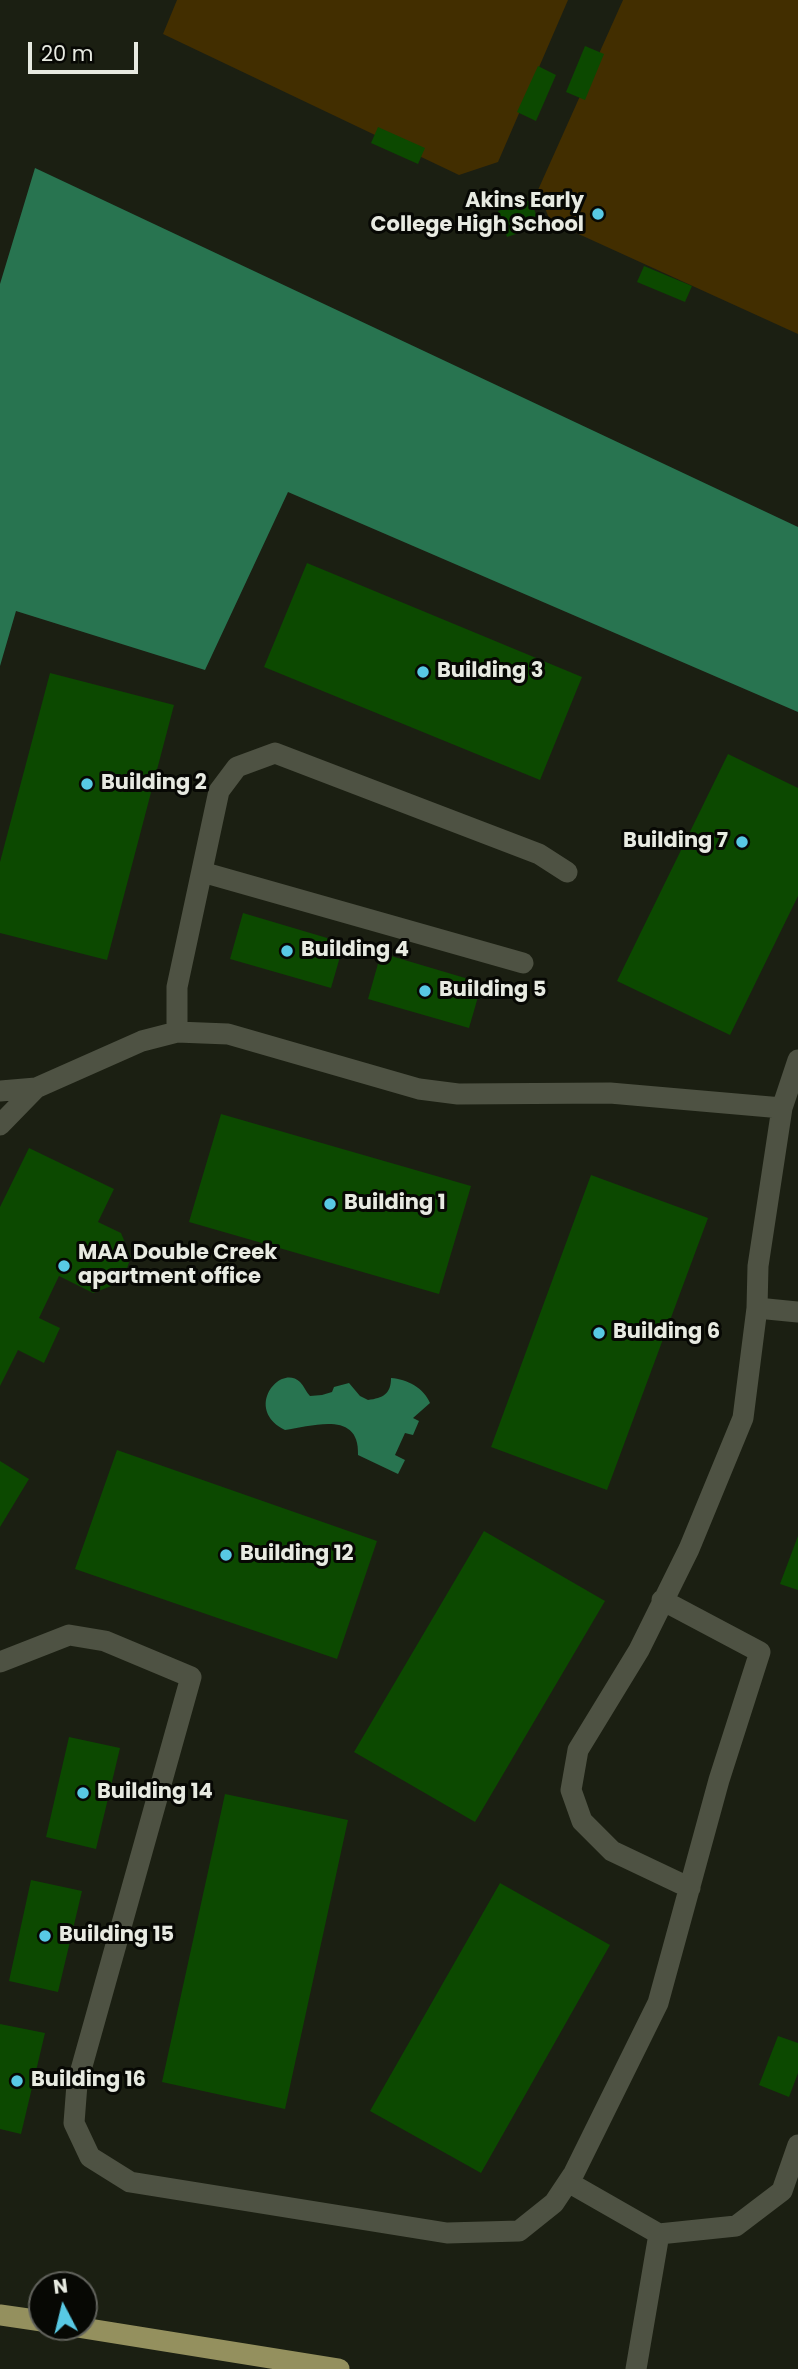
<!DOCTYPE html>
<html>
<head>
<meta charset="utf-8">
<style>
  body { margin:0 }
  #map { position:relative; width:798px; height:2369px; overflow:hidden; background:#1b1f12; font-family:Poppins,sans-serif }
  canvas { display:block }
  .north { position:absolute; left:28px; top:2271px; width:70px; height:70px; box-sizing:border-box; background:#070804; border:2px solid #61625c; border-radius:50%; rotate:353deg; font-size:19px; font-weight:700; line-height:28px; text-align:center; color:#e7eae1 }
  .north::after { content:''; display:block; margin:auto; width:24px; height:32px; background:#58c9e4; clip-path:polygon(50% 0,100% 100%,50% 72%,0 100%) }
  .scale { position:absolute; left:28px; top:42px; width:110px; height:32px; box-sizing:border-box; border:4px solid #e7eae1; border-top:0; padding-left:9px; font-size:21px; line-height:24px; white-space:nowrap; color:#e7eae1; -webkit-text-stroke:5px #070804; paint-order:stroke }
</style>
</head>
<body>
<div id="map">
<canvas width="798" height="2369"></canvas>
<div class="north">N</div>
<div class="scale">20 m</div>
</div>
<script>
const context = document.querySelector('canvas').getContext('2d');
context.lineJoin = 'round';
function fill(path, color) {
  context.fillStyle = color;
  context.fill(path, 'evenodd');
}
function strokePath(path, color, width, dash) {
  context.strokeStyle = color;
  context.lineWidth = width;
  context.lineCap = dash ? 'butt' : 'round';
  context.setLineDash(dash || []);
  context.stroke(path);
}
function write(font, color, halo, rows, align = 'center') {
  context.font = font + ' Poppins,sans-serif';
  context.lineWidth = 6;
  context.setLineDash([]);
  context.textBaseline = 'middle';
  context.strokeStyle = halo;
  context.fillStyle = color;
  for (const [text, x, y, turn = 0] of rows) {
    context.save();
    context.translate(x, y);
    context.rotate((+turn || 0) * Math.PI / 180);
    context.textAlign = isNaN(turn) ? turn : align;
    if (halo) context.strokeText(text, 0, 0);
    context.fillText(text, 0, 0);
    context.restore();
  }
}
fill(new Path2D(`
  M177,0H568L498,162L459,175L163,34Z
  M623,0H798V334L550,221L538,190Z`), '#422e00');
fill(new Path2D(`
  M35,168L798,527V712L288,492L205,670L16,611L0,666V284Z
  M391,1378C407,1379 424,1388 430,1403L413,1418L419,1421L413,1435L405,1433L395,1455L405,1460L398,1474L358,1455C360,1410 313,1426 285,1430C243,1409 280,1363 300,1382C304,1386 306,1392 310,1396L322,1395L332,1392L334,1387L349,1383L360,1396L368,1400C383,1398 391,1394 391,1378Z`), '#287450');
fill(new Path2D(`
  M585,46L604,54L585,100L566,92Z
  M538,66L556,75L536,121L517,112Z
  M378,127L425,148L418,164L371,143Z
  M531,200L540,226L507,237L498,211Z
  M644,266L692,286L685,302L637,282Z
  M307,563L582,677L540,780L264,667Z
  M50,673L174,705L107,960L0,933V862Z
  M728,754L798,788V896L730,1035L617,981Z
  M243,913L344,943L331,988L230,959Z
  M381,953L482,983L469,1028L368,999Z
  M221,1114L471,1186L439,1294L189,1222Z
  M29,1148L114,1189L98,1222L121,1233L131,1257L122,1282L93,1293L59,1276L39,1318L60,1328L44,1363L18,1350L0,1386V1207Z
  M591,1175L708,1218L607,1490L491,1447Z
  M117,1450L377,1541L337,1659L75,1569Z
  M0,1461L29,1479L0,1527Z
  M484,1531L605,1601L475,1822L354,1752Z
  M798,1536V1590L780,1584Z
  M69,1737L120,1748L96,1849L46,1837Z
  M225,1794L348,1820L285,2109L162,2082Z
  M31,1880L82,1891L58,1992L9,1981Z
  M500,1883L610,1945L481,2173L370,2111Z
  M0,2024L45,2033L21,2134L0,2129Z
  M778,2036L798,2043V2073L789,2097L759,2085Z`), '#0c4900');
strokePath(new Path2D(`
  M202,872L523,963
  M177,1032V987L219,791L237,767L275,753L539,854L567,872
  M0,1091L36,1088L142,1041L177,1032L228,1034L419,1089L458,1094L610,1093L782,1108
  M0,1125L36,1088
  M757,1308L798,1312
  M0,1662L69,1635L105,1641L191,1677L77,2084L74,2123L90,2157L130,2182L447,2233L519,2231L554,2203L574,2173L658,2003L719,1780L760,1652L662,1600
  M690,1888L612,1851L582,1821L571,1790L578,1750L639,1650L689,1549L743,1418L757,1308L758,1266L782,1108L798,1060
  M568,2182L659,2234L736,2226L782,2191L798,2145
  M636,2369L659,2234`), '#4e5243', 21);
strokePath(new Path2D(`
  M0,2315L42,2321
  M77,2327L339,2369`), '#94905e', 21);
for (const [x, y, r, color] of [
  [598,214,7,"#58c9e4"],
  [423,672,7,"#58c9e4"],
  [87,784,7,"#58c9e4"],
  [742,842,7,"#58c9e4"],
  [287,951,7,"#58c9e4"],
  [425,991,7,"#58c9e4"],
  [330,1204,7,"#58c9e4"],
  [64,1266,7,"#58c9e4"],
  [599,1333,7,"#58c9e4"],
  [226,1555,7,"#58c9e4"],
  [83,1793,7,"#58c9e4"],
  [45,1936,7,"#58c9e4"],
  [17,2081,7,"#58c9e4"]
]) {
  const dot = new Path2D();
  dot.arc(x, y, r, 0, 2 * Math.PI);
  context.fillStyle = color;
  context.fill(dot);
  strokePath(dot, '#070804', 2.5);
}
write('bold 21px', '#e7eae1', '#070804', [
  ["Akins Early",584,202,"right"],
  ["College High School",584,226,"right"],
  ["Building 3",437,672],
  ["Building 2",101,784],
  ["Building 7",728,842,"right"],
  ["Building 4",301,951],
  ["Building 5",439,991],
  ["Building 1",344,1204],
  ["MAA Double Creek",78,1254],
  ["apartment office",78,1278],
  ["Building 6",613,1333],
  ["Building 12",240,1555],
  ["Building 14",97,1793],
  ["Building 15",59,1936],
  ["Building 16",31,2081]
], 'left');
</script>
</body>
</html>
